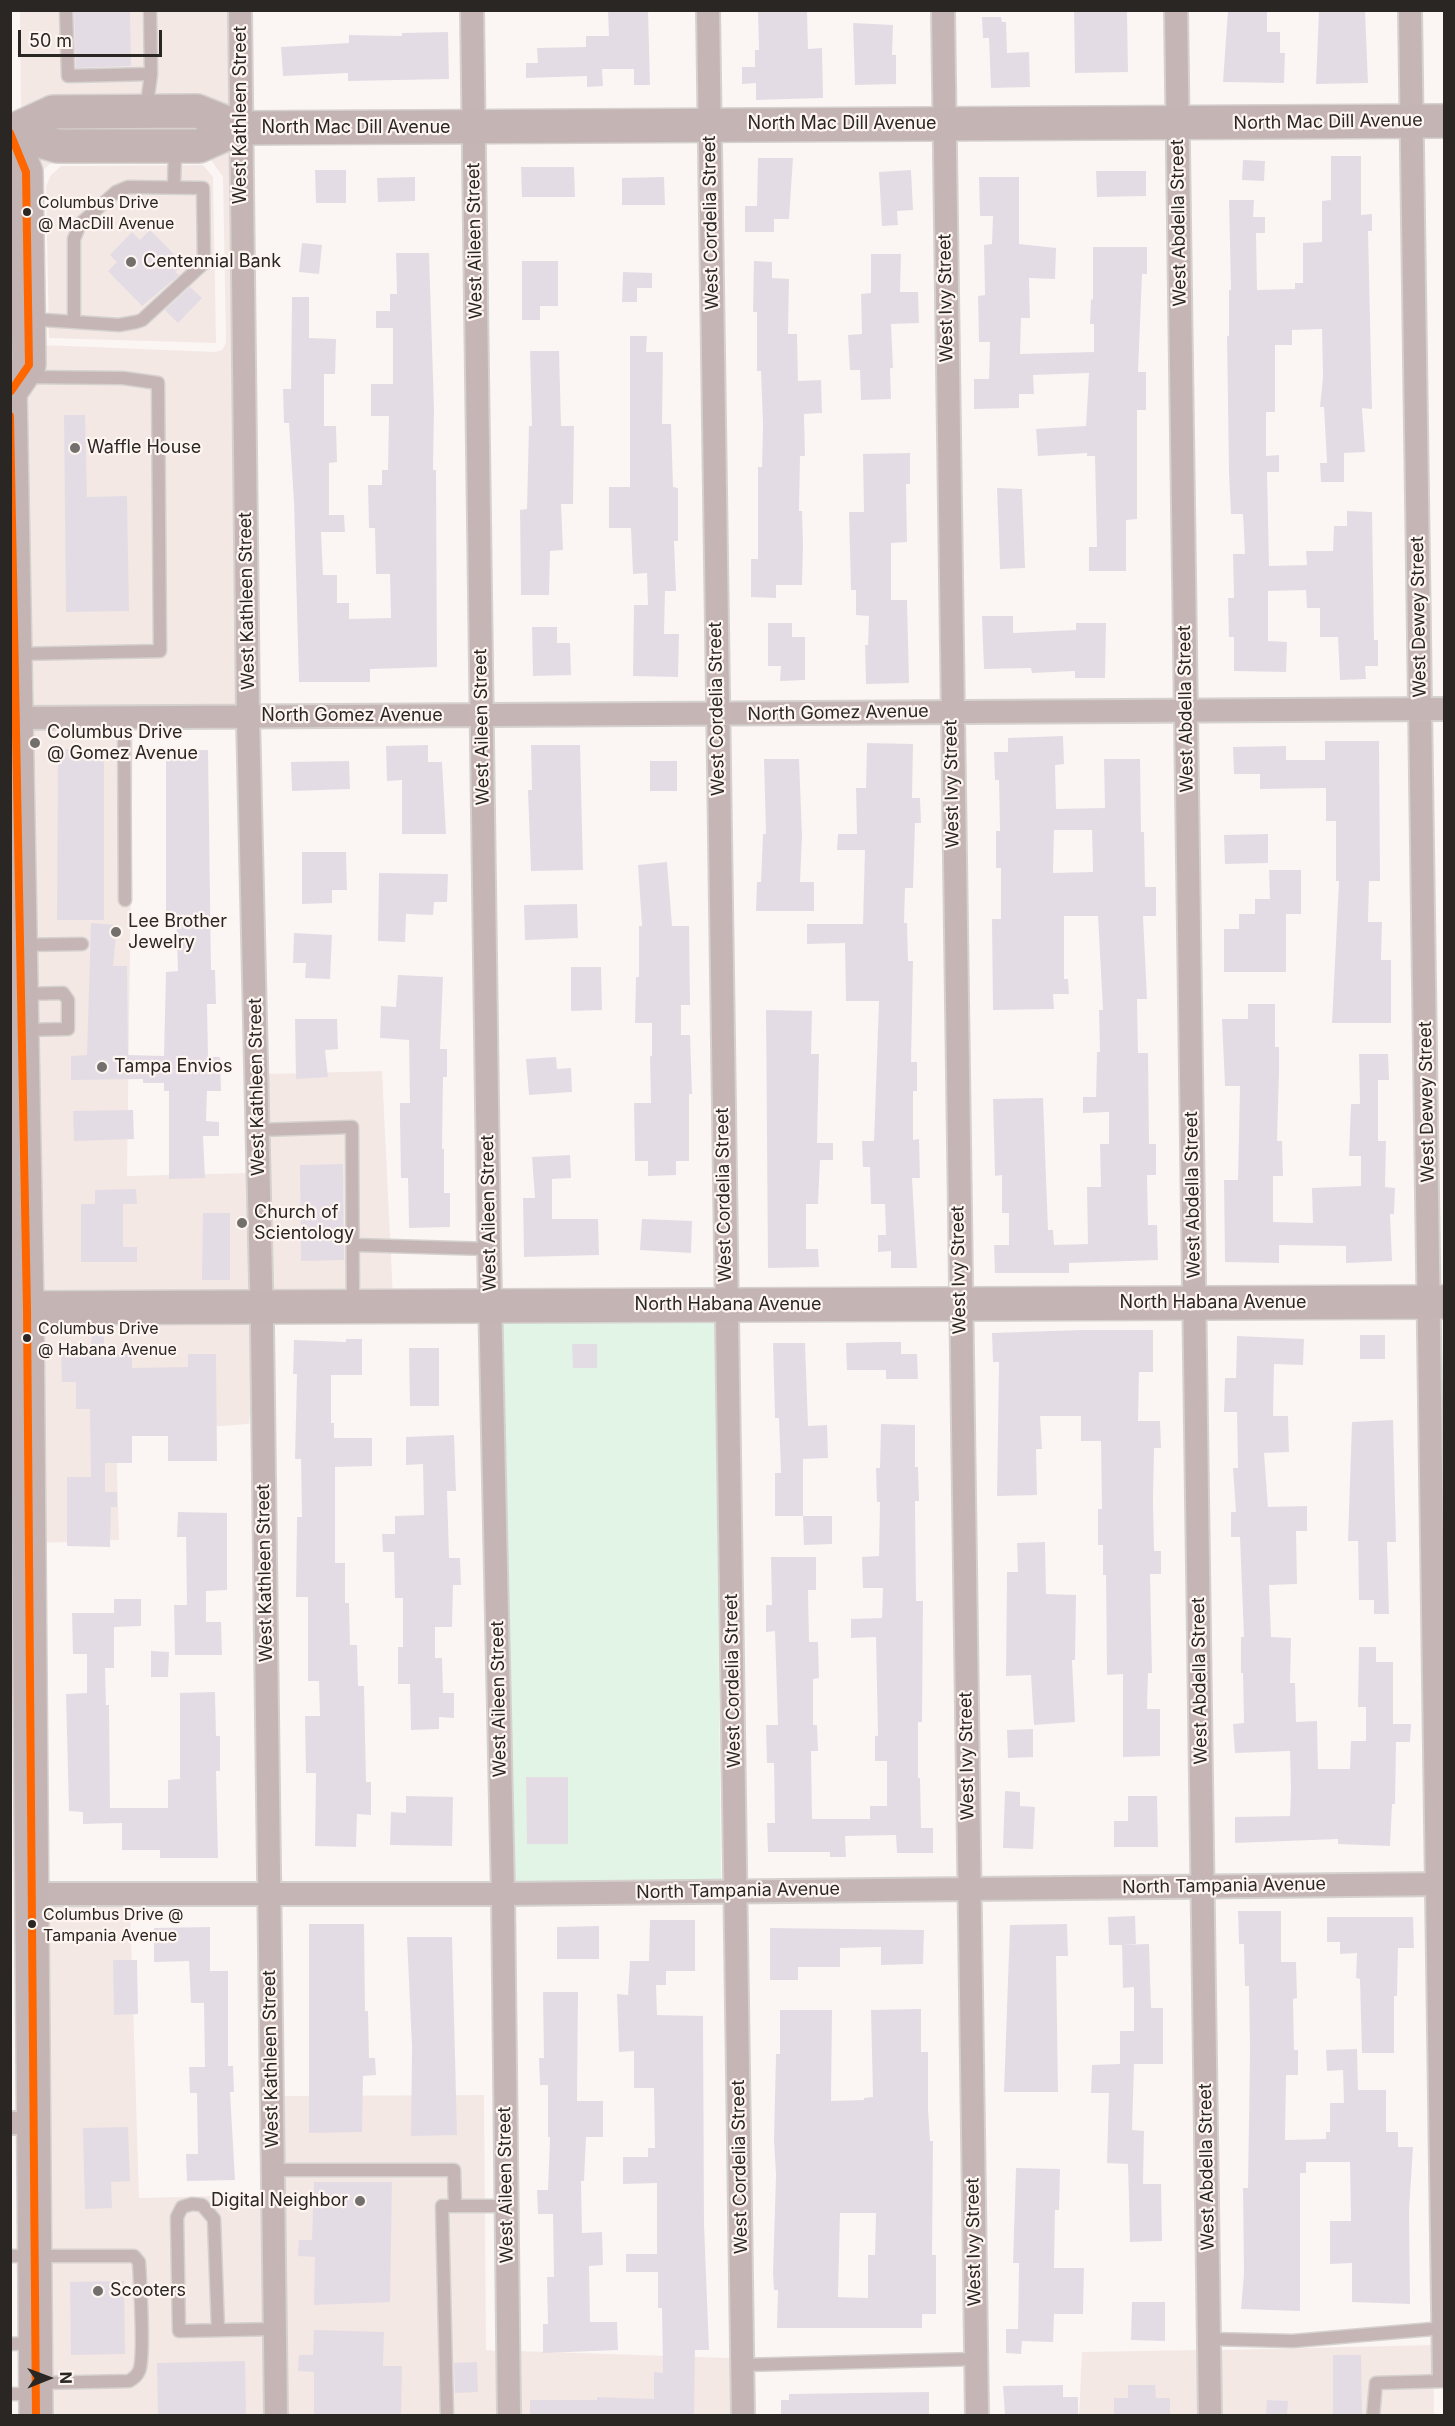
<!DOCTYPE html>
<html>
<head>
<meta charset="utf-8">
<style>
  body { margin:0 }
  #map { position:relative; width:1455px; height:2426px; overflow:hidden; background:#fbf6f4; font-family:Inter,sans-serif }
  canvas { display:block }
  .frame { position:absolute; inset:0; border:12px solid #292624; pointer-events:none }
  .north { position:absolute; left:18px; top:2348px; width:60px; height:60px; -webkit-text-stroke:4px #fef5f1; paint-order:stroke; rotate:89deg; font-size:16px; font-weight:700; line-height:24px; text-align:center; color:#292624 }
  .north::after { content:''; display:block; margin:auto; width:21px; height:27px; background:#292624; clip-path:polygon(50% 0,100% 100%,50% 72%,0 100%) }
  .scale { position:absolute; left:18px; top:30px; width:144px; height:27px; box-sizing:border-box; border:3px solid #292624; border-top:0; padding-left:8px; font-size:18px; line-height:21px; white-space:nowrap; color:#292624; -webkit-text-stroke:4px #fef5f1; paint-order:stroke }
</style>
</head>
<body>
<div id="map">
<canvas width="1455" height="2426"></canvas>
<div class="frame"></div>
<div class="north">N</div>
<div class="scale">50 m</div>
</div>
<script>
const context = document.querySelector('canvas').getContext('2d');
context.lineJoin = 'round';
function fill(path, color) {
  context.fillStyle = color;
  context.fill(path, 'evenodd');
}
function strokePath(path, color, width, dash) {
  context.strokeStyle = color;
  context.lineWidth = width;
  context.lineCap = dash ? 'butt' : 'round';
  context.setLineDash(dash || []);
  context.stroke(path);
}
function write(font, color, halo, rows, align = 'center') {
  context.font = font + ' Inter,sans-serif';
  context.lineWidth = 4.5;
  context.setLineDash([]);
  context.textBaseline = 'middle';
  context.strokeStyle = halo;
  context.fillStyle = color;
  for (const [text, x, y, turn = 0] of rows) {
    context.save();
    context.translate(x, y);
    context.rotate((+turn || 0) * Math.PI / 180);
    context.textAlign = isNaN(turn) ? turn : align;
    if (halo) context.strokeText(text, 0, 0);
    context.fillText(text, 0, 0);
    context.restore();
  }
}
fill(new Path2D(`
  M20,11H229V113L21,116Z
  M229,144L237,707L26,708V394L43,345L215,352L222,350L226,343L223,177L211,160L206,157L55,160L44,169L37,182L28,148Z
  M203,165L213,177L216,343L49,338L46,186L51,175L61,166Z
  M26,728H133L127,1176L247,1173L250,1298H38Z
  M382,1071L393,1298H273L267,1074Z
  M38,1318H251L252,1399L249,1424L116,1433L119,1540L40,1543Z
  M43,1904H130L139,2198L262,2195L265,2415H47Z
  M484,2095L486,2350L497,2351L498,2415H287L283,2096Z
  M1433,2345L1434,2415H1222L1221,2350Z
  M1198,2350L1199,2415L1079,2416L1082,2352Z
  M519,2351L730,2358L731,2415H520Z`), '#f4e8e4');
fill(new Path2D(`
  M715,1316L721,1881L514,1884L502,1317Z`), '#e2f4e6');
fill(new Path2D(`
  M74,10H130L131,66L76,68Z
  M608,10H648L650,85H634V69H602L603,86L587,87V76L526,78V63H538L537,48L586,47V36H609Z
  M807,10L808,49L822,48L823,98L756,100V83L742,84V67H755V50H759L758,12Z
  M1074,10H1127L1128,72L1075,73Z
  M1228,10H1267V32H1280V53H1285L1284,83L1223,82Z
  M1319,10H1365L1368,83L1316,84Z
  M982,17H1001L1002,22H1006L1007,53L1029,52L1030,87L991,88L989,38H983Z
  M853,23L893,25L892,55H896V84L855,85Z
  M448,32L449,79L348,81V73L283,76L281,47L349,43V35L402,36V33Z
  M1331,156H1361V215L1372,214V231H1368L1372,409L1362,408L1365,452L1344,453V482H1321L1320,463H1327L1324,407H1320L1323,377L1322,329L1292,330V345H1275V412H1266V456L1279,455V472H1267L1269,566L1307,565L1306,551H1333L1334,526H1347V511L1372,512L1374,640H1378V666H1365L1366,679L1340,680L1338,637H1320V608H1307L1306,590L1268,591V641L1287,642L1286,672L1234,671V637H1229L1228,598H1234L1233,554H1245L1243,514H1231L1229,473L1227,336H1229V290H1231L1229,200H1254L1253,217H1265V233H1256L1257,290L1295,289V283H1303V243L1322,242V201L1331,200Z
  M758,158H793L789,219H774V232H745V206H757Z
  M1243,160L1265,161L1264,181L1242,180Z
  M521,167H574L575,197H522Z
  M315,170H346V203H316Z
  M911,170L913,210L897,211L898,225L882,226L879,172Z
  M1096,171H1146V196L1097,197Z
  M415,177V201L378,202L377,178Z
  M664,177L665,205H622V178Z
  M979,177H1019V244L1056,248L1055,279L1029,278L1030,318H1021L1020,354L1094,352V324H1090L1091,299L1093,300V247H1147V274H1142L1138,372H1146V410H1137V519L1126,520V571H1089V547H1097L1095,456H1087V453L1038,456L1036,429L1086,426L1089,373L1033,375L1034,394H1019V408L974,409V379H989L990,342H979L978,296L985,295L984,245L992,244L993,216H980Z
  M150,230L184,264L175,272L179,275L142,306L108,271L117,262L110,255L132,232L140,240Z
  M302,243L322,245L319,274L299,272Z
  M396,253H429L434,409L433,470H436L437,667L370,669V682H299L294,502L289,423H284L283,389H291L292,297H309V338L336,339L335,374H324V426H336L337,462L329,463V515H344L345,532H321L323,575H337V603H349V619L391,618L390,574H376L375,528H369L368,485H382V470H388L389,416H371V384H393V328H376V311H390V294H397Z
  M871,254H901L900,292H918L919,323L891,324L893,368H890L891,399L861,400L860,370H850L848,335L862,334L861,294L871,293Z
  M522,261H558V306H540V320H522Z
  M754,261L772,262V278L789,279L788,334H797L798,381L821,380L822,413L804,414L805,456H800L799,511H802L803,545L802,585H776V598L751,597V559H758V467H762L763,424L761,371H757V312H753Z
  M623,272L652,273V288H637V302H622Z
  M190,287L202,298L178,323L165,310Z
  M630,336H647L646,352H663L662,424H671L673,487L678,488V541H674L676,591H665L664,634H679L678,677L633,676L634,605H648L647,573L633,574L631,528H609V487H630Z
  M530,351H559L561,426H574L573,504H561L563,550L550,551L549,595H521L520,510L527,509L529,426H532Z
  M64,415H85L87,497L127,496L129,611L66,612Z
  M910,453V484H906L907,542L891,543V600H907L909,683L866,684L865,645H868L869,616L856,615V590H851L849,512H864L863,454Z
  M997,488L1022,489L1025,568L1000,569Z
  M982,616H1013V633L1076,630V623H1106L1105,678H1075V671L1032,673L1031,668L984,669Z
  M768,623H792V637H805V680L780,681L781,666H768Z
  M532,627H557V643H570L571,675L533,676Z
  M1063,736L1064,764L1055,765L1056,809L1105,808L1104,759H1140L1141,832H1144L1145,887H1156V916H1143L1147,999H1137L1138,1053H1148L1149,1144H1156V1175H1147L1148,1225H1157L1158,1260L1069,1263V1273H995L994,1245H1009V1213H1002V1175L995,1176L993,1099L1043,1098L1048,1230H1053L1054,1245L1088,1244L1087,1187H1101L1100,1144H1109V1112L1083,1113V1097H1096L1097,1052H1100L1099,1010H1103L1098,916H1064V979H1068L1069,994H1053L1054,1009L993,1010L992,919H1001V868H996V831H1000L999,780H995L994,752H1008V738ZM1054,830H1092L1093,872L1053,873Z
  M1325,741H1379L1380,881H1369L1368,922H1382L1381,960H1391V1023H1332L1339,881H1336V821H1326V788L1260,789V774H1234L1233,747L1286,746V760H1325Z
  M867,743L913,744L912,798H920L921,823H915L913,888H905L904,923H907L908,961H913L911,1062H917V1091H913V1140L919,1139L920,1178H912L917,1268H891V1251L878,1252V1235H886L885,1204H871L870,1167H863L862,1141H874L879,1001H846L845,943L807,944V924H863L865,850H837L838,834H857L856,788H866Z
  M428,745V762H442L446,834H402V780L387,781L386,746Z
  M531,745H580L583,870L531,871L528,790H532Z
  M58,749H104V920H57Z
  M208,750L211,970H215L216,1004H207L208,1057H220L221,1091H207L206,1121L219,1122V1136H203L205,1178L169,1179V1091H164V1083H143V1079L71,1080V1056L87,1055L91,923L117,925L113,966H127L128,1055L164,1056L166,972L178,971L176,912H166V751Z
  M764,759H799L802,836L800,882H814V911H756L757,882H761L763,834H766Z
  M349,761L350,789L292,791L291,762Z
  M650,761H677V791H650Z
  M1268,834V863L1225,864L1224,835Z
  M302,852H346L347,890H332V903L302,904Z
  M667,862L672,926H689L690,1005H681V1035H690L692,1094H689V1161H676V1175L648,1176V1161H635L634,1103H651L650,1056H652V1023H635L636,977H639V926H642L638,865Z
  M1269,870H1301V914H1286V972H1224V929H1239V914H1255V899H1270Z
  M379,873L448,874L447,902H434L433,915L406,914L405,942L378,941Z
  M577,904L578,938L525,940L524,905Z
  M294,933L332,935L330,979L305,978L306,963H293Z
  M571,967H601L602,1010L571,1011Z
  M398,975L443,977L440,1049H447V1077H443L442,1149H444V1193H450V1227L409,1228L408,1178H401L400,1120V1103H410L409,1040L380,1038L381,1006L396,1007Z
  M1248,1004H1275V1047H1279V1072L1277,1141H1282L1283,1176H1273V1222L1313,1223L1312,1188L1361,1186V1156H1349L1351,1104H1360L1359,1054H1388L1389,1080H1378V1141H1386L1385,1187L1395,1188L1394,1214H1390L1392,1261L1346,1263V1246L1279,1245V1263L1225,1262L1224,1180H1238L1240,1086H1225L1222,1019H1248Z
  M766,1010L812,1011L811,1054H819L817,1143H833V1160H820L818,1204H806V1249H818L819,1267L768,1268Z
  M295,1019H337L338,1049L325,1050L328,1077L296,1079Z
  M556,1057L557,1069L571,1068L572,1092L529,1095L526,1059Z
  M133,1110L134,1139L74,1141L73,1111Z
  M570,1155L571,1178L552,1179V1219H598L599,1255L524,1257L523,1198H535L532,1157Z
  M343,1164L344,1260L301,1261L300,1165Z
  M136,1189L137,1204H123V1247H137V1262H81V1204H95V1190Z
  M203,1213H230V1280H202Z
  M642,1219L692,1221L691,1253L640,1250Z
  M93,1326H104V1354H132V1368L188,1367V1354H216L217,1461H168V1436H132V1463H105V1492H117V1507H111L110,1547L67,1546V1477H91L90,1409H76V1382H62L61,1354H90Z
  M1082,1330H1153V1372H1139L1138,1421H1160L1161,1448H1154L1153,1500L1154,1551H1161V1574H1150L1152,1673H1148L1147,1709H1160V1756L1123,1757V1674L1107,1675L1106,1575H1103V1545H1098V1509H1102L1101,1441H1081V1416H1040L1042,1449H1036L1037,1495L997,1496L999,1362H993L992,1333Z
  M1360,1335H1385V1359H1360Z
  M1237,1336L1304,1339L1303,1365L1274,1364L1273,1416H1288L1289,1452L1264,1453L1268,1507L1307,1506V1531H1296L1297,1584L1269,1585L1271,1637L1291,1638L1290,1683H1295L1296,1722L1317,1721L1318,1769H1350L1351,1741H1366V1707H1358L1359,1647H1376V1662H1393V1724H1411L1410,1742H1396L1395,1804H1392L1390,1846L1338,1844V1839L1235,1843V1817L1290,1816L1291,1790L1290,1751L1235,1753L1233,1724L1244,1723L1243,1673H1241V1637H1244L1240,1537H1231V1512H1236L1233,1468H1238L1237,1412H1224L1225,1378H1236Z
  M346,1339H362V1375H331V1423H334V1438H372V1466L335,1467V1563H345V1603H349L350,1645H357L358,1686H364L366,1782H371V1815L357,1814L356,1847L315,1846L316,1773H306L305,1716H320L319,1681H308V1597H296L297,1517H302L301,1459H295L297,1374H293L294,1340L346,1342Z
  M885,1342H901V1354H917L918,1379H886V1370H847L846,1343Z
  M773,1343H805L808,1426L827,1425L828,1458L803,1459V1516H832V1544L804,1545L803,1516H775V1473H781L779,1418H775Z
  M572,1344H597V1368H573Z
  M409,1348H439V1406H410Z
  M1393,1420L1396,1542H1387L1389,1614H1374V1600H1359L1358,1541H1348L1352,1422Z
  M881,1424L915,1425V1467H918L919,1501H915L916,1601H923L922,1722H918V1778H920L921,1828H933V1853H897L896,1835L845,1836L846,1857H830V1852H768L767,1823H775L774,1763H767L766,1725H778L775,1631L766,1632V1605H772L771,1557H816V1590H808L809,1642H818L819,1678L813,1679V1725H817L818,1751H811L812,1819H870V1806H887V1761H875V1736H878L876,1637L851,1638V1619L882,1618L883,1588H863L862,1557L879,1556L880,1502H877L876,1468H880Z
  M454,1435L456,1491H447L449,1558H460L461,1585H453L452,1627H435V1658H442L443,1693H454V1718L439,1717V1729L411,1730L410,1684H398V1647H403V1598H395L394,1552H383L382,1534H395V1516L424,1515L423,1464L406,1465V1437Z
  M178,1512L227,1513V1590L206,1591V1622H221L222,1655H175L174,1605H187L186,1537H177Z
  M1045,1542L1046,1594L1076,1595L1075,1660H1072L1075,1722L1034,1725L1031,1675L1006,1676L1007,1572H1018L1017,1543Z
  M114,1599H141V1626L114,1627Z
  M72,1613H114V1668H105L106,1705H109L110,1808H168V1780L180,1779V1693L215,1692L216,1736H220V1771H216L218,1858H160V1850H122V1823L83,1824V1812L69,1811L66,1694L87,1693V1654H73Z
  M151,1651L169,1652L168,1677H151Z
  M1033,1729V1757L1008,1758L1007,1730Z
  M526,1777H568V1844H527Z
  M1005,1791L1020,1792V1806L1035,1807L1033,1849L1003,1848Z
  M406,1796L453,1797L452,1846L390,1845L391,1812L406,1813Z
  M1128,1796H1157L1158,1847H1114V1821H1128Z
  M1238,1911H1281V1962H1296L1297,1998L1293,1999L1294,2050H1298V2075H1286L1285,2140L1326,2139V2132H1330V2103H1344L1343,2070L1327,2071L1326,2050L1357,2049L1358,2090H1386V2132H1398V2147H1413L1409,2211L1410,2304L1352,2302V2263L1330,2264V2221H1351L1350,2162H1306V2173H1300V2311L1241,2309L1244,2274L1243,2188H1248L1250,2050L1249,1986H1245L1244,1944H1239Z
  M1135,1916L1136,1945H1109L1108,1917Z
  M1327,1917H1413L1414,1948H1398L1397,1996H1394V2053H1362L1360,1979L1356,1978L1357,1953L1340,1954V1942H1327Z
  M650,1920H695V1971H666V1985H656L657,2015L703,2016L704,2224L709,2350H695L694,2415H530V2400H597V2397L654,2399V2372L663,2373L662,2308H658V2272H626V2254H657V2183L623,2184V2157H648V2148H655L654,2088H634V2051L619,2052L617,1994L628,1995L630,1961H649Z
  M309,1924H364L365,2011H368L369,2058H375L376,2075L363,2076L362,2132L309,2133Z
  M1067,1924L1068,1956H1056L1058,2092H1004L1010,1925Z
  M599,1926V1959H557V1927Z
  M210,1927V1971H228V2066H233L234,2092H230L235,2180L187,2181L186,2154H198L197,2093H190L189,2067H205L204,2003H191L189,1961L154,1962V1928Z
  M770,1928L924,1930L923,1964L881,1965V1947L840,1948V1967H798V1980H770Z
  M407,1937H452L457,2135L411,2136L412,2047Z
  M1149,1944L1151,2008H1163V2064H1134L1132,2130L1144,2131L1143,2184H1161L1162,2241L1130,2242L1128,2164L1107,2163L1109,2093H1091L1092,2065L1120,2064V2031H1134V1987L1123,1988L1122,1945Z
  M113,1960H137L138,2014L114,2015Z
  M543,1992H578L577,2101H603V2137H586L584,2181H581L582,2233L602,2232L603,2265L589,2266L590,2322H617L618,2350L543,2353V2324H548L547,2277H554L553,2214H538L537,2190H548L550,2137H548V2085H540L539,2058H544Z
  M921,2009V2052H928V2109L930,2141H933L932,2255H936V2314H922V2328H777L778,2290H774L773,2273L776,2175L774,2139L776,2054H780V2010H832L831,2101L864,2100V2098L873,2097L871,2010ZM840,2213H876L875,2255H868V2298L838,2297Z
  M128,2127L130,2181L111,2182L112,2208L85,2209L83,2128Z
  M1016,2168L1060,2169L1059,2210H1055L1054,2268H1084L1083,2314H1054L1053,2342L1022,2341L1021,2354L1006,2353V2329H1018L1019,2263H1013Z
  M314,2182H392L390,2302L314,2305L315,2257L298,2256L299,2240H312Z
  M124,2281L125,2354L71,2355L70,2282Z
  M1132,2302H1165V2341L1131,2340Z
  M314,2330L384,2332L383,2366H402L401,2415H314V2372L298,2371L299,2355H313Z
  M1333,2355H1361L1362,2415H1333Z
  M245,2361L246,2415H158L157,2363Z
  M477,2362L478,2392L455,2393L454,2363Z
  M1063,2385V2397H1078V2415H1005L1003,2386Z
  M1128,2385H1155L1156,2398H1170V2415H1114V2398H1128Z
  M929,2392V2415H781V2400H789V2394Z
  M1267,2400L1288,2401L1287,2415H1266Z`), '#e4dce5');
const lane = new Path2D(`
  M66,10L68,76L151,74
  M146,111L151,74L150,10
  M174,186L175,148
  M30,319L119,325L136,322L142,320L204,263L203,188L128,187L116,192L80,224L74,239V320
  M15,654L160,651L158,383L123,378L25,377
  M124,717L125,900
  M21,945L82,944
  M22,994L63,993L68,1000V1029L22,1030
  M258,1130L352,1127L353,1305
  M355,1245L489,1249
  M273,2170H454L455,2206
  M10,2256H134L139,2262C140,2282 145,2359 139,2371C137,2376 134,2378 129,2381L38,2383
  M218,2330L214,2219L202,2205L192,2204L182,2207L177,2217L179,2331L275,2329
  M1209,2339L1293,2341L1444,2328
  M10,2344L33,2343
  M742,2365L976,2359
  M10,2394H34
  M447,2416L442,2206H506
  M1373,2416L1376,2383L1444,2381`);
const street = new Path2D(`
  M240,10L248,717L262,1325L276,2416
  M472,10L489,1249L503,1894L509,2416
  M708,10L743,2416
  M943,10L977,2416
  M1176,10L1210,2416
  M1410,10L1444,2374
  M15,718L1444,709
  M32,1894H503L1444,1884
  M10,2123H33`);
const secondary = new Path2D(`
  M10,132L53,112L197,111L240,128L1444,121
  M10,132L26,172L29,365L11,391
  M10,132L57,146H199L240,128
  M10,389L27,1309L36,2416
  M10,1308L1444,1302`);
strokePath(lane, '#d4d1cf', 15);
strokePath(street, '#d4d1cf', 26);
strokePath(secondary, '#d4d1cf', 36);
strokePath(lane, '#c5b6b5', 12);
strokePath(street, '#c5b6b5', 22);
strokePath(secondary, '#c4b5b4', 33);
strokePath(new Path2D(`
  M10,133L26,172L29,365L11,391
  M10,416L27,1309L36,2416`), '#f60', 8);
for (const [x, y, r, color] of [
  [27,212,5,"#292624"],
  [131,262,6,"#726f6d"],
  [75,448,6,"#726f6d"],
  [35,743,6,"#726f6d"],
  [116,932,6,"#726f6d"],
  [102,1067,6,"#726f6d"],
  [242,1223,6,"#726f6d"],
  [27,1338,5,"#292624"],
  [32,1924,5,"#292624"],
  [360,2201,6,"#726f6d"],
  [98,2291,6,"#726f6d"]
]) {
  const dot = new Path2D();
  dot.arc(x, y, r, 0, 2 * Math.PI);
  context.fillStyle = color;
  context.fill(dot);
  strokePath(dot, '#fef5f1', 2);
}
write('16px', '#292624', '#fef5f1', [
  ["Columbus Drive",38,203],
  ["@ MacDill Avenue",38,224],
  ["Columbus Drive",38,1329],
  ["@ Habana Avenue",38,1350],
  ["Columbus Drive @",43,1915],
  ["Tampania Avenue",43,1936]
], 'left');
write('18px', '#292624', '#fef5f1', [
  ["West Kathleen Street",241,115,-90],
  ["North Mac Dill Avenue",1328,122,-1],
  ["North Mac Dill Avenue",842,124],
  ["North Mac Dill Avenue",356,128],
  ["West Cordelia Street",711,223,-91],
  ["West Abdella Street",1179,223,-91],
  ["West Aileen Street",475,241,-91],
  ["West Ivy Street",946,298,-91],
  ["West Kathleen Street",247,601,-91],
  ["West Dewey Street",1419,617,-91],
  ["West Cordelia Street",717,709,-91],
  ["West Abdella Street",1186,709,-91],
  ["North Gomez Avenue",838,713,-1],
  ["North Gomez Avenue",352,716],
  ["West Aileen Street",482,727,-91],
  ["West Ivy Street",952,784,-91],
  ["West Kathleen Street",257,1087,-91],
  ["West Dewey Street",1427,1102,-91],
  ["West Cordelia Street",724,1195,-91],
  ["West Abdella Street",1193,1195,-91],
  ["West Aileen Street",489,1213,-91],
  ["West Ivy Street",959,1270,-91],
  ["North Habana Avenue",1213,1303],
  ["North Habana Avenue",728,1305],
  ["West Kathleen Street",265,1573,-91],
  ["West Cordelia Street",733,1681,-91],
  ["West Abdella Street",1200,1681,-91],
  ["West Aileen Street",499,1699,-91],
  ["West Ivy Street",967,1756,-91],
  ["North Tampania Avenue",1224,1886,-1],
  ["North Tampania Avenue",738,1891,-1],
  ["West Kathleen Street",271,2059,-91],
  ["West Cordelia Street",740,2167,-91],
  ["West Abdella Street",1207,2167,-91],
  ["West Aileen Street",506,2185,-91],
  ["West Ivy Street",974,2242,-91]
]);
write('18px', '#292624', '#fef5f1', [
  ["Centennial Bank",143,262],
  ["Waffle House",87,448],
  ["Columbus Drive",47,733],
  ["@ Gomez Avenue",47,754],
  ["Lee Brother",128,922],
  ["Jewelry",128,943],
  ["Tampa Envios",114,1067],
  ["Church of",254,1213],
  ["Scientology",254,1234],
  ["Digital Neighbor",348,2201,"right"],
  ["Scooters",110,2291]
], 'left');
</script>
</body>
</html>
